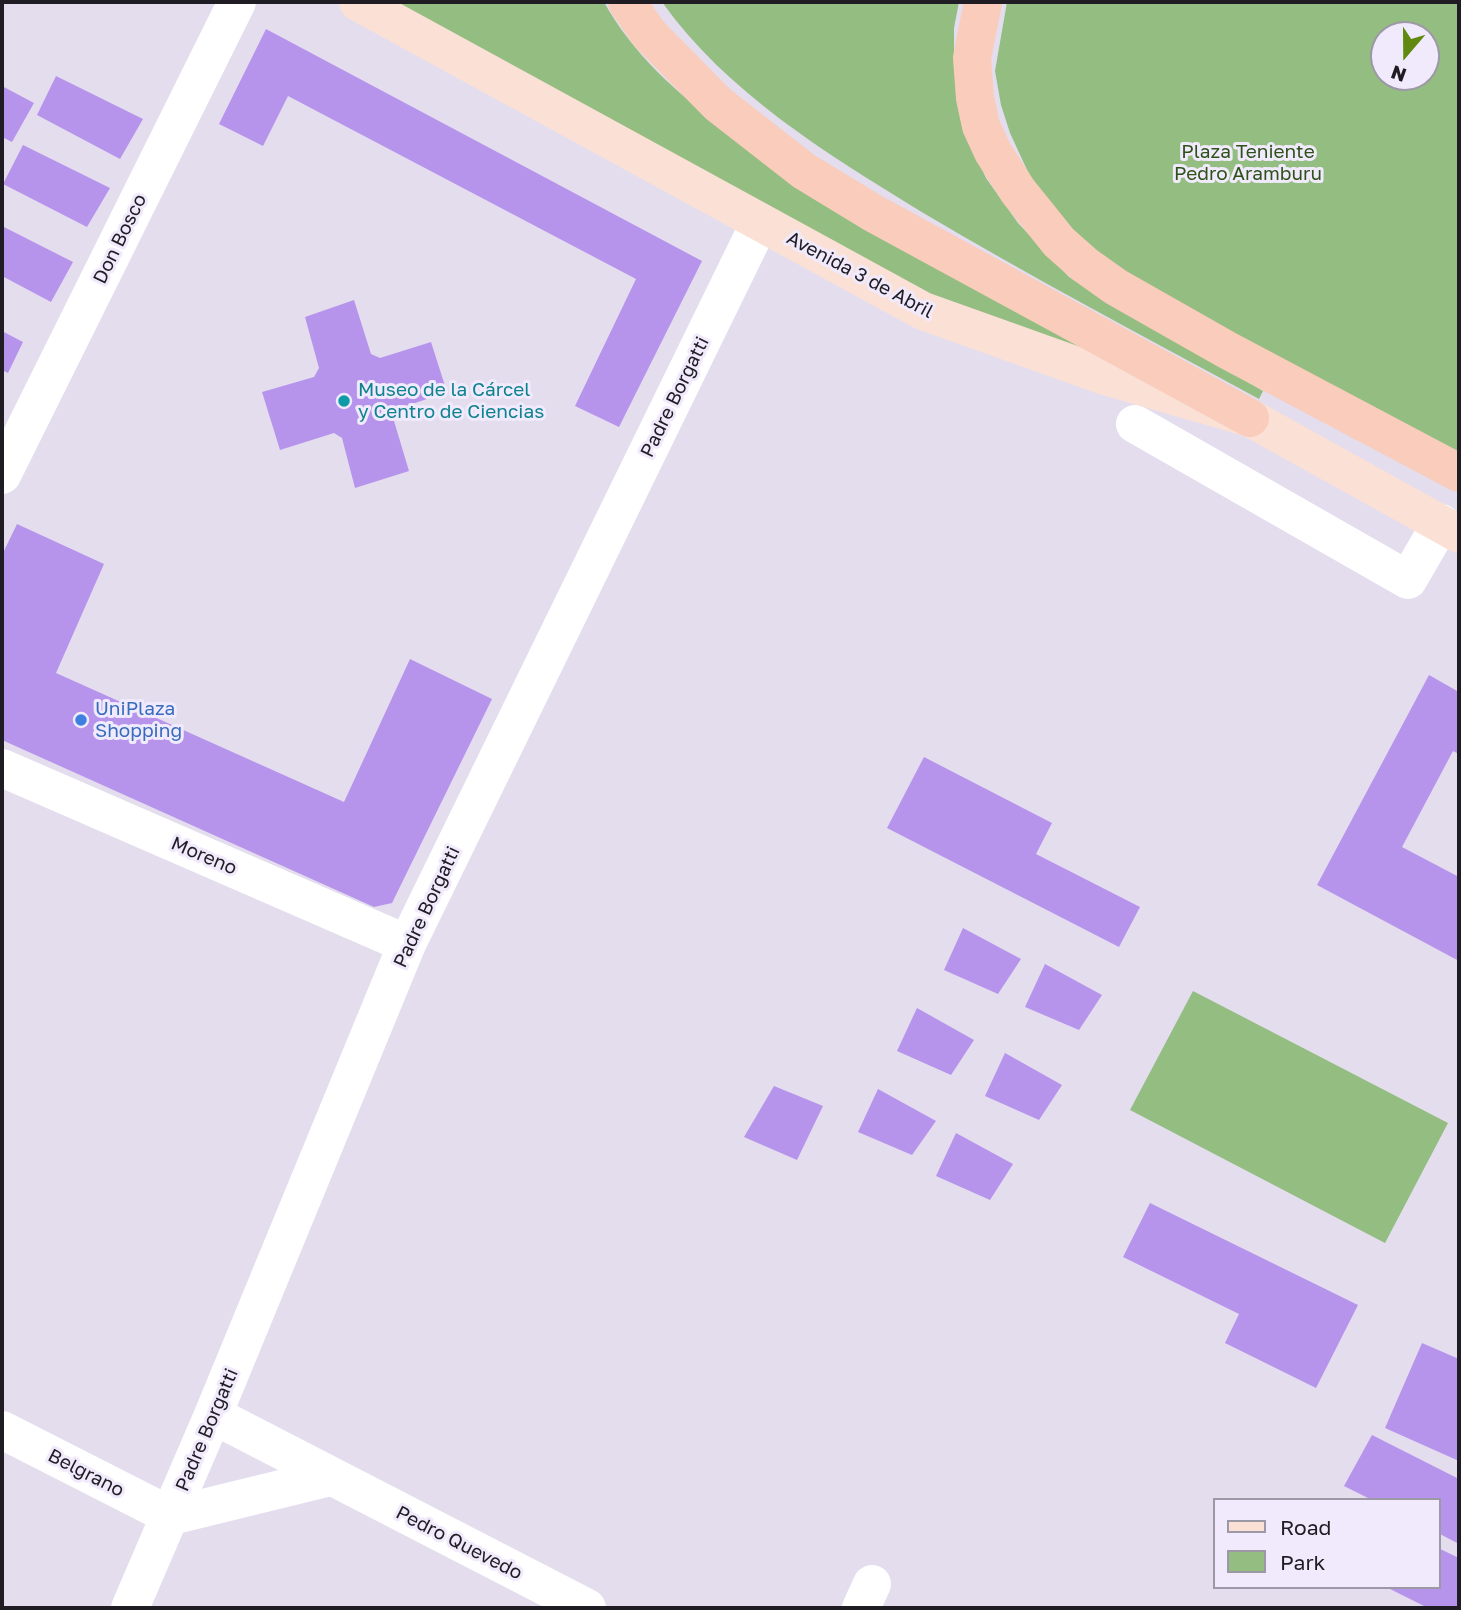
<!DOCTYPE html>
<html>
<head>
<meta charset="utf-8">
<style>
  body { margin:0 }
  #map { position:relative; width:1461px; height:1610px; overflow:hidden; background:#e3ddee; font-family:"Golos Text",sans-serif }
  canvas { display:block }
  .frame { position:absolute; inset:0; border:4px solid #1f1d23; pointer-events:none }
  .legend { position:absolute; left:1213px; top:1498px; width:228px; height:91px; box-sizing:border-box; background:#f0eafc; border:2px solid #9c98a5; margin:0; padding:9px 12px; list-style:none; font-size:21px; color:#1f1d23 }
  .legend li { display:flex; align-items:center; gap:14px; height:35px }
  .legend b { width:35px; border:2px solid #9c98a5 }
  .north { position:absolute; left:1370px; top:21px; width:70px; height:70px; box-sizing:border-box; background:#f0eafc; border:2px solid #9c98a5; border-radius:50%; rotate:200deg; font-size:19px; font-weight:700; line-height:28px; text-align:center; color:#1f1d23 }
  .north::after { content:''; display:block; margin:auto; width:24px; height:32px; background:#61880f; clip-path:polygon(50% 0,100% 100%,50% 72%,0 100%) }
</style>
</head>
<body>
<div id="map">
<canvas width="1461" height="1610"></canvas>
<div class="frame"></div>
<ul class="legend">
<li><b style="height:9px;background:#fbe0d6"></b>Road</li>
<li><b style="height:19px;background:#94bd81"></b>Park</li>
</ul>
<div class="north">N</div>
</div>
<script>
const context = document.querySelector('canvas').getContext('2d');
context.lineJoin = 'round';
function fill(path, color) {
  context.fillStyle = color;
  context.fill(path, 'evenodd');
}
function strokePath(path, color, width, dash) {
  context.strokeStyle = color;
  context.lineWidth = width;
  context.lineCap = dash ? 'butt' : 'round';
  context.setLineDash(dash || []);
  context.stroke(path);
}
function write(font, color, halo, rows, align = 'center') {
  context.font = font + ' "Golos Text",sans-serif';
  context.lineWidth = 6;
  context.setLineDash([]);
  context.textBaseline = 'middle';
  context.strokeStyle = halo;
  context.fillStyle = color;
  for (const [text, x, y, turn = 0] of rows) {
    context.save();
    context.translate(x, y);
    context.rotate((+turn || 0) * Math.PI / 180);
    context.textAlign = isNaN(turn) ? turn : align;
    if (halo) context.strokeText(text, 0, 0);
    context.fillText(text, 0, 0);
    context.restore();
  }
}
fill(new Path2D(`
  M390,2H604C659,102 781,166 877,222C948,265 1019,307 1091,350L974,319Z
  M662,2H959L954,28V63L974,152L986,178L1018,223L1069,277L1263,391L1259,399C1145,337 1031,277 920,211C826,153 727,93 662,2Z
  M1007,2H1459V457L1093,258L1034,185L1010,133L1001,105L995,71ZM1384,35H1426V77H1384Z
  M1193,991L1448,1123L1385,1243L1130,1110Z`), '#94bd81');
fill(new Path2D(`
  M266,29L702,261L619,427L575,406L636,279L288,96L263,146L219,124Z
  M56,76L143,119L120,159L37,115Z
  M2,86L34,103L12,142L2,137Z
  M23,145L110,188L87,227L3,184Z
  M2,226L73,262L51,302L2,276Z
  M354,300L371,354L380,358L431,342L447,392L398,409L394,421L409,471L355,488L342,438L334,433L280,450L262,392L314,377L319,368L305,317Z
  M2,331L23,342L8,373L2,370Z
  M17,524L104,564L56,673L344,802L410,659L492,699L392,903L374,907L2,740V555Z
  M1429,675L1459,692V754L1453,751L1402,847L1459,877V961L1317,885Z
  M924,757L1052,823L1036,854L1140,907L1119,947L887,828Z
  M963,928L1021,959L998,994L944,970Z
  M1045,964L1102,995L1079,1030L1025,1007Z
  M917,1008L974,1040L951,1075L897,1051Z
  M1005,1053L1062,1085L1039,1120L985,1096Z
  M774,1086L823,1106L797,1160L744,1137Z
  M878,1089L936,1121L912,1155L858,1132Z
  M956,1133L1013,1164L990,1200L936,1176Z
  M1150,1203L1358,1305L1316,1388L1225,1343L1239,1314L1123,1257Z
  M1422,1343L1459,1359V1461L1385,1428Z
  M1372,1435L1459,1479V1544L1438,1533V1500H1372L1344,1486Z
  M1438,1548L1459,1558V1608H1428L1386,1587H1438Z`), '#b794ec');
strokePath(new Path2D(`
  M1135,424L1408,580L1441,523
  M2,475L237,2
  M2,768L407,944
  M213,1415L587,1608
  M2,1430L171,1516L330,1477
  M130,1608L213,1415L407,944L760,222
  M861,1608L872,1584`), '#fff', 38);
strokePath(new Path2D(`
  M358,2L923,311L1105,376L1250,418L1459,534`), '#fbe0d6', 38);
strokePath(new Path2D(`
  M627,2L649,34L718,104L804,171L873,213L1250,418
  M983,2L972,58L975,98L981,126L993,152L1018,191L1059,242L1085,265L1116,287L1227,350L1459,473`), '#f9ccbb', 38);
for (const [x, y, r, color] of [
  [344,401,7,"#0f9aa8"],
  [81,720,7,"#3f7fe0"]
]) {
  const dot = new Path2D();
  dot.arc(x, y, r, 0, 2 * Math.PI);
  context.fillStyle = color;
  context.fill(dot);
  strokePath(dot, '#f0eafc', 2.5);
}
write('19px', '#2d5117', '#f0eafc', [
  ["Plaza Teniente",1248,152],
  ["Pedro Aramburu",1248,174]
]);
write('19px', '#1f1d23', '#f0eafc', [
  ["Don Bosco",120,239,-64],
  ["Avenida 3 de Abril",860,275,28],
  ["Padre Borgatti",675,397,-64],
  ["Moreno",204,856,23],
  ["Padre Borgatti",427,907,-65],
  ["Padre Borgatti",207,1430,-67],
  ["Belgrano",86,1473,27],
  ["Pedro Quevedo",459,1543,27]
]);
write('19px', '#0d838f', '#f0eafc', [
  ["Museo de la Cárcel",358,390],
  ["y Centro de Ciencias",358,412]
], 'left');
write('19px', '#366cbe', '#f0eafc', [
  ["UniPlaza",95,709],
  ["Shopping",95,731]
], 'left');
</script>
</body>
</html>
